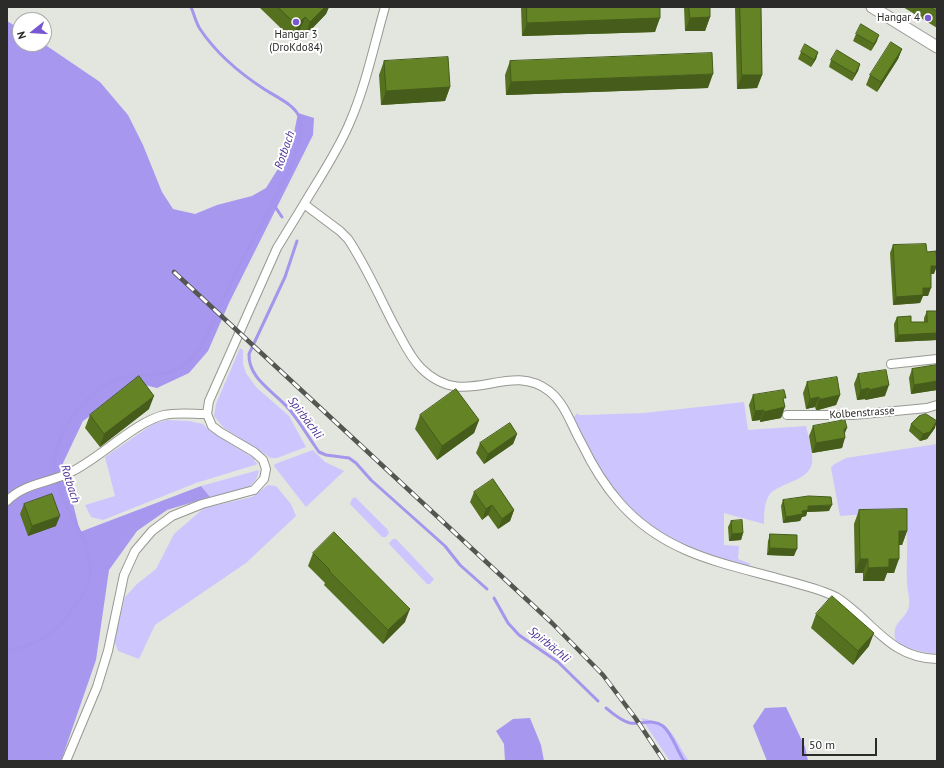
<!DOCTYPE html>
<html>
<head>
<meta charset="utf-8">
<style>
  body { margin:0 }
  #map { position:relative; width:944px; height:768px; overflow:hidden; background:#e2e6de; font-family:"PT Sans",sans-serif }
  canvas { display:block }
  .frame { position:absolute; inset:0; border:8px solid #2b2c2a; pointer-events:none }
  .north { position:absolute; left:12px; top:12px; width:40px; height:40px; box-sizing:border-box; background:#fff; border:1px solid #aaabaa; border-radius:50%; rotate:253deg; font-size:11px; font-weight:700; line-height:16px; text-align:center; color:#2b2c2a }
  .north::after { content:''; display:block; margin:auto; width:14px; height:18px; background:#7758d2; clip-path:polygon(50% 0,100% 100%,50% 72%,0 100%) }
  .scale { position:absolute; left:802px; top:738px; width:75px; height:18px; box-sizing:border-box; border:2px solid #2b2c2a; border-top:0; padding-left:5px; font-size:12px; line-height:14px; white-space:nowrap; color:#2b2c2a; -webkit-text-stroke:3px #fff; paint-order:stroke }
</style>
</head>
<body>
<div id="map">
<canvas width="944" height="768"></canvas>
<div class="frame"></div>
<div class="north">N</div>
<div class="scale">50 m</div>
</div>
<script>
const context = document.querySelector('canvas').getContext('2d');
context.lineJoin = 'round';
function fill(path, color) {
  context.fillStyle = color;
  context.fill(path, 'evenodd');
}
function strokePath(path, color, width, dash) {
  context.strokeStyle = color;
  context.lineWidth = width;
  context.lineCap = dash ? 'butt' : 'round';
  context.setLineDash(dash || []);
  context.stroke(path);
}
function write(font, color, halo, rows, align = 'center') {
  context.font = font + ' "PT Sans",sans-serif';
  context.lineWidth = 4;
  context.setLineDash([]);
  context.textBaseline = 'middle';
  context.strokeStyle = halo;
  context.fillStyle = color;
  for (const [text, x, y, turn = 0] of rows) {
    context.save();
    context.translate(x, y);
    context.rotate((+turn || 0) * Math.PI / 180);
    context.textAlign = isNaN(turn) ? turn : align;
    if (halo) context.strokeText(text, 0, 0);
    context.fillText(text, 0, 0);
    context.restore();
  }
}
fill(new Path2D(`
  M240,348L243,350V364L246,373L256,387L289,416L306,447L277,458H271L224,428L214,416L216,404Z
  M744,402L748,430L806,426C808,435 814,455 812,463C809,481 781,482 770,494C764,502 764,514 764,524L724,513V545L739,546L738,559L751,564L746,566C676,547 631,524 594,458C587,446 579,431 574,417L577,413L579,415H585L644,413Z
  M167,420L189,421L203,424L210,431L255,459L254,461L258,464L196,483L103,520L91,517L85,505L115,496L105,457L153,424Z
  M937,444V654C922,652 910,650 896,642C890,621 906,621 909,606C910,598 907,589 907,581C906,561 909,542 905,522L881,513L840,516L831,468L833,465L846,458Z
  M313,450L325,462L344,471L306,507L274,466L275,464Z
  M259,470C257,492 228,494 210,497L201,486Z
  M268,485L276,486L291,504L296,516L246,563L155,625L139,659L118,651L114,640L125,597L137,584L156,569L174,534L204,508L252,497Z
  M355,497L387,529L389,533L386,537H382L350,504L352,499Z
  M393,539H396L434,579L430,584H427L390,545L389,543Z
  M641,718C674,724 672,736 689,761H670Z`), '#cdc5fe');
fill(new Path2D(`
  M7,21L20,29V44H44L100,82L128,115L143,145L162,192L173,209L195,214L217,205L252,196L266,188L291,148L298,113L314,118L313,135L229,303L208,351L189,373L157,388L136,383L83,421L63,463L80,532L201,486L210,497L167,510L137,531L109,570L96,660L61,761H7Z
  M786,707L805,747L808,761H767L753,726L765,708Z
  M530,718L541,745L544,761H505L504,744L496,731L513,719Z`), '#a797ef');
strokePath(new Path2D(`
  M191,7C194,14 196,23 200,29C216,53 241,74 264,89C276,97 296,105 300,119C310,148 252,239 238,268C232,281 226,294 220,306
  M272,202L282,217
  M297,241L285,277L249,354C248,379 275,392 289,409C300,422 309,438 319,452L326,455L349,458L356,463L371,480L445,546L460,565L487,589
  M494,598L508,623L519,635L558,662L598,701
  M7,651C38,644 56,635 73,608C78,601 87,591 89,583C97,544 66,516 57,481C56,476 54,471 54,466C53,460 56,451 58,445C65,419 96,384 122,378C147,373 174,379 193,357C203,346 209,331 215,318
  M606,708C613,714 621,721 630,723C641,725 652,718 663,726C672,733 677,751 684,761`), '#a595ec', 3);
const street = new Path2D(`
  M385,7C374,45 366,85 350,122C338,151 320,177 304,204L340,231L348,239C366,266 379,296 394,325C402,339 409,356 421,368C466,413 507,359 549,391C565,403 572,427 582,444C592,465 605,486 620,503C665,554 723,563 784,580C802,585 820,589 836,597C844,602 851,608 858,614C883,637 900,658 937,659
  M891,364L937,359
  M787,415H853L927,408L937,405
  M7,501C24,483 50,483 71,472C100,458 135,422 164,415C177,412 194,414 207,414L209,401L277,248L304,204
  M66,761L97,687L108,651L124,575L135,551L152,531L172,516L202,504L254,490L264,479L266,469L263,460L254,452L220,432L212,426L207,414`);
const secondary = new Path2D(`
  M872,7L937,47`);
strokePath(street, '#969992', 10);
strokePath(secondary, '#969992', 13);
strokePath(street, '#fff', 8);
strokePath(secondary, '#fff', 11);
const rail = new Path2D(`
  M174,272L552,623L603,675L636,719L664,761`);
strokePath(rail, '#545652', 4.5);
strokePath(rail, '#fff', 3, [9]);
fill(new Path2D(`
  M259,7H329L326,14L305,36L300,30L292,39Z
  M521,7H660L655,32L522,36Z
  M684,7H710V17L705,31H685Z
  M735,7H761L762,75L757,88L737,89Z
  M903,7H937V28Z
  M856,34L877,41L871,51L853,41Z
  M902,49L898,59L877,92L866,85L870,75Z
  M801,52H818L816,59L811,67L798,59Z
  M831,60L860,64L858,71L852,81L829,67Z
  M384,61L450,87L445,101L381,105L379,75Z
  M510,61L708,88L506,95L505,75Z
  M893,245L927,252L934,274H931L928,296H923L920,303L893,305L890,253Z
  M927,311L937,340L895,342L894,324L897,317L911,322H924V318Z
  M937,365V390L911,394L909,378L912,369Z
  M858,374L885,396L865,400V399L857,400L854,384Z
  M807,382L840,395L836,405L818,410H816L815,407L806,409L803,393Z
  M753,395L784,403L781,418L760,422V420L752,421L749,405Z
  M149,409L100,447L85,428L90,415Z
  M420,415L479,420L474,433L437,460L415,429Z
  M911,424L935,428L927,439L920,441L909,431Z
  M813,426L845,434L842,448L812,453L809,436Z
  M517,434L513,444L484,464L476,453L480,443Z
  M474,492L514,510L510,521L498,529L488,515L482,520L470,502Z
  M783,500L829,511L807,512L806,516L802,517L800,521L783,523L781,506Z
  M24,504L56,526L28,536L20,514Z
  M859,510L907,531L902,545H899L894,573H887L884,581H863V573H855L854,524Z
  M731,521L743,533L741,540L729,541L728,527Z
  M770,534L794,556L767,555L768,541Z
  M313,553L405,622L383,644L324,585L325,583L308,566Z
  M816,614L869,646L853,665L811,628Z`), '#557120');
fill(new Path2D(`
  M325,7H329L326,14L305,36L310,22Z
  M305,17L300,30L292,39L297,25Z
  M710,17L705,31H685L690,18Z
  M660,18L655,32L522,36L527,23Z
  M879,35L877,41L871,51L874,44Z
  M902,49L898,59L877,92L881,82Z
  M818,52L816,59L811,67L814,60Z
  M860,64L858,71L852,81L855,74Z
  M713,74L708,88L506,95L511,82Z
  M742,75H762L757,88L737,89Z
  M450,87L445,101L381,105L386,91Z
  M931,266H937L934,274H928Z
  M923,288H931L928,296H923L920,303L893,305L896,297Z
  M937,333V340L895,342L898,335Z
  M937,381V390L911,394L914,385Z
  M889,385L885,396L865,400L869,390Z
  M869,388L865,399L857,400L861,390Z
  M840,395L836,405L818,410H816L819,399Z
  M154,396L149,409L100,447L104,434Z
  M819,397L815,407L806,409L810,399Z
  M785,407L781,418L760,422L764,412Z
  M764,410L760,420L752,421L755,411Z
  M479,420L474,433L437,460L442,446Z
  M937,421L935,428L927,439L920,441L923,434Z
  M847,428L843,438H845L842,448L812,453L816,443L844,429Z
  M517,434L513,444L484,464L488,454Z
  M492,505L488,515L482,520L486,509Z
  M832,505L829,511L807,512L806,516L802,517L800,521L783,523L786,517L802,511L808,506Z
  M514,510L510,521L498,529L502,519Z
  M60,516L56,526L28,536L32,526Z
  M899,531H907L902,545H894Z
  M743,533L741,540L729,541L732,534Z
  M770,548L797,549L794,556L767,555Z
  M860,559H868L863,573H855Z
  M889,559H899L894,573H887L884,581H863L868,568Z
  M410,609L405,622L383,644L388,630Z
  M874,633L869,646L853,665L858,651Z`), '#455c1a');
const building = new Path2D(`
  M278,7H325L310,22L305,17L297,25Z
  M527,7H660V18L527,23Z
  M689,7H710V17L690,18Z
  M740,7H761L762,75H742Z
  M930,7H937V11Z
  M861,24L879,35L874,44L856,34Z
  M891,42L902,49L881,82L870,75Z
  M805,44L818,52L814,60L801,52Z
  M837,50L860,64L855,74L831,60Z
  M712,53L713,74L511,82L510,61Z
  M448,57L450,87L386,91L384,61Z
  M926,244L927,252L936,251L937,266H931V288H923V295L896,297L893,245Z
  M927,311H937V333L898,335L897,317L911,316V322H927Z
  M937,365V381L914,385L912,369Z
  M886,370L889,385L869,390V388L861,390L858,374Z
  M139,376L154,396L104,434L90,415Z
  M837,377L840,395L822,399H819V397L810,399L807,382Z
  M456,389L479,420L442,446L420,415Z
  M784,390L786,398H783L785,407L764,412V410L755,411L753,395Z
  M926,414L937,421L930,432L923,434L911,424L919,416Z
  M845,420L847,428L844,429L845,438L816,443L813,426Z
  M510,423L517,434L488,454L480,443Z
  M493,479L514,510L502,519L492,505L486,509L474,492Z
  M52,494L60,516L32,526L24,504Z
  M809,496L831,497L832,505L808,506V510L802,511L803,514L786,517L783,500Z
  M907,509V531H899V559H889V567L868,568V559H860L859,510Z
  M742,520L743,533L732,534L731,521Z
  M334,532L410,609L388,630L329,571L330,570L313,553Z
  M770,534L797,535V549L770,548Z
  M832,596L874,633L858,651L816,614Z`);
fill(building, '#638325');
strokePath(building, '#455c1a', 1);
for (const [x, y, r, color] of [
  [928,18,4,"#7758d2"],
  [296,22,4,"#7758d2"]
]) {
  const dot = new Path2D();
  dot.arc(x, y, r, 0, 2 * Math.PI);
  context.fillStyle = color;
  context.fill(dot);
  strokePath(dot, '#fff', 1.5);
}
write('11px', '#2b2c2a', '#fff', [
  ["Hangar 4",920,18],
  ["Hangar 3",296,35,"center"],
  ["(DroKdo84)",296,48,"center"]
], 'right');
write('11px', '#2b2c2a', '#fff', [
  ["Kolbenstrasse",862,413,-4]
]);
write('italic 12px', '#4f3397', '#fff', [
  ["Rotbach",285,150,-71],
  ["Spirbächli",305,418,53],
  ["Rotbach",70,484,73],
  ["Spirbächli",549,645,39]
]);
</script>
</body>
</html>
